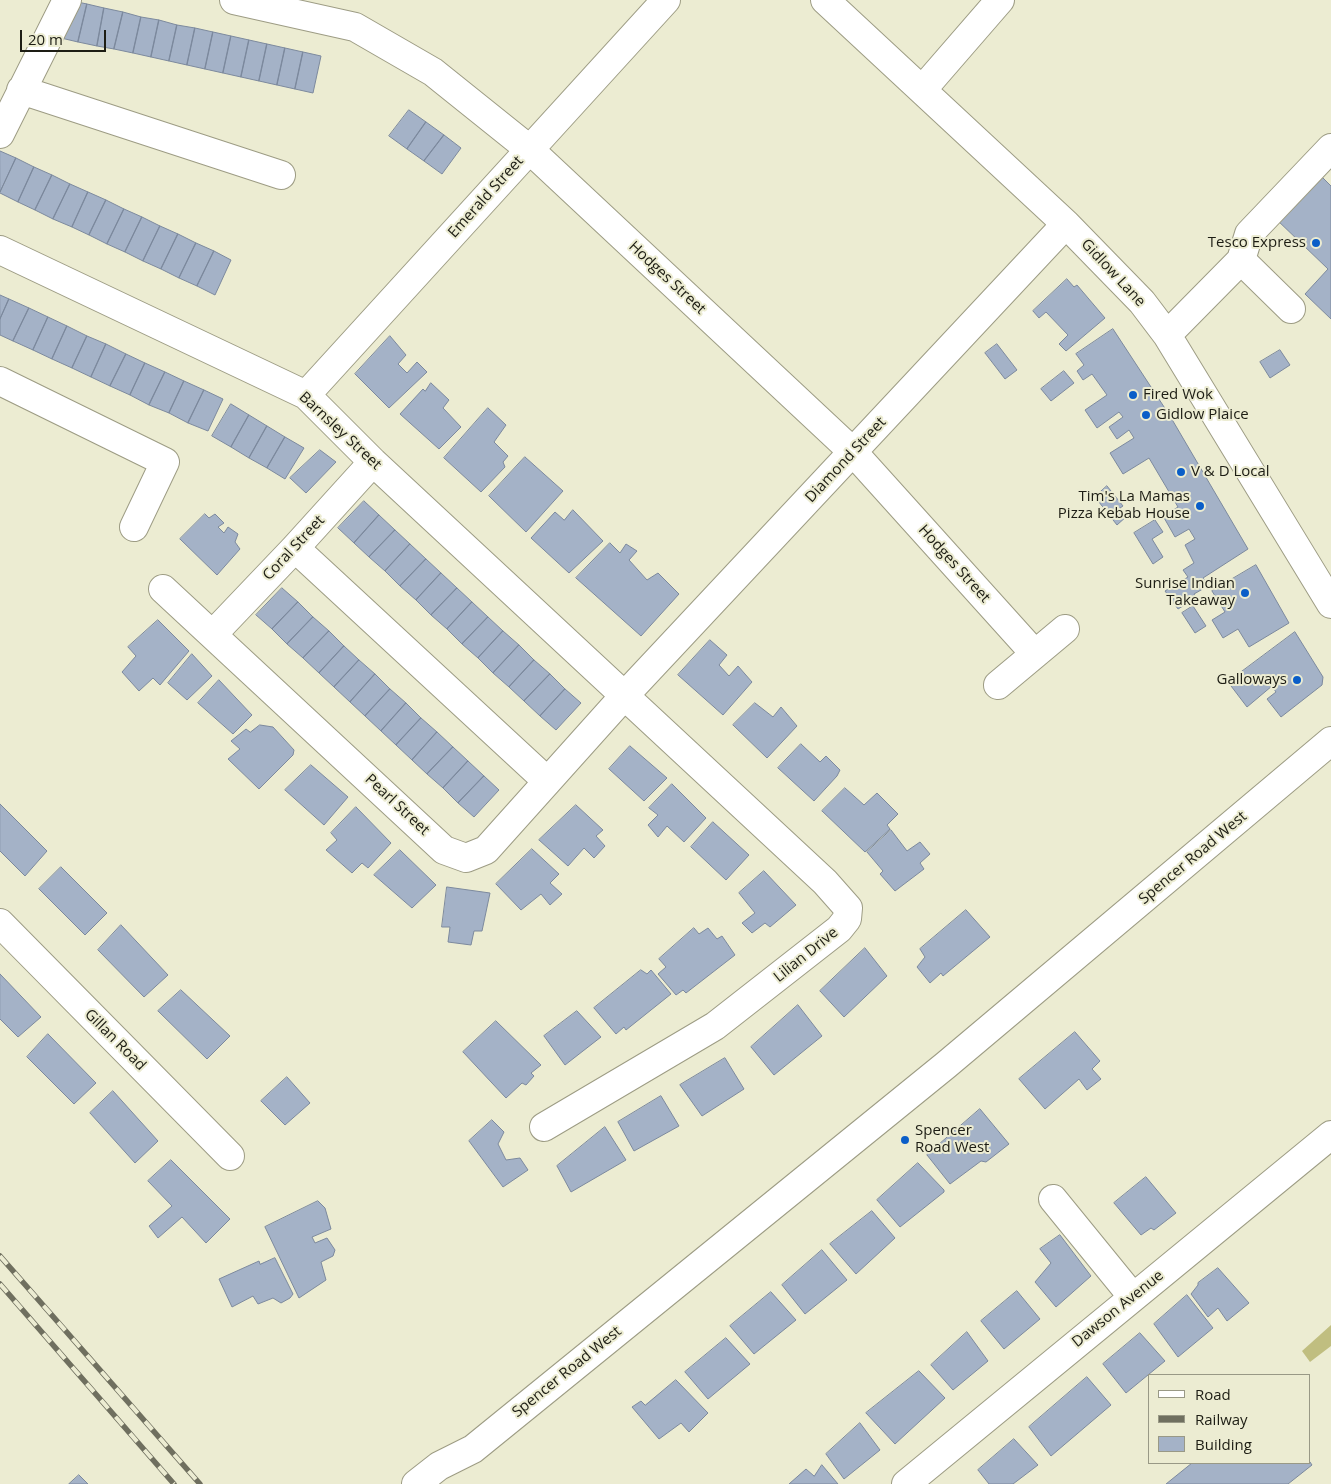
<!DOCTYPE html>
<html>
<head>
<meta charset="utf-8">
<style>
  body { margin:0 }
  #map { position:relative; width:1331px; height:1484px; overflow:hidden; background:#ececd2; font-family:"Open Sans",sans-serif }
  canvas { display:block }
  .legend { position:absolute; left:1148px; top:1374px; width:162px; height:90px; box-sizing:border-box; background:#ececd2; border:1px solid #999986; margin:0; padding:6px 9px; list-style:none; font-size:15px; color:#1d1d14 }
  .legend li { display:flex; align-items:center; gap:10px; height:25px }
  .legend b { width:25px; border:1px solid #999986 }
  .scale { position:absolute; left:20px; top:30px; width:86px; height:22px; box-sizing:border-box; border:2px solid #1d1d14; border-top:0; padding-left:6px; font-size:15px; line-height:18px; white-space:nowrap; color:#1d1d14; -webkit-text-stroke:4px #ececd2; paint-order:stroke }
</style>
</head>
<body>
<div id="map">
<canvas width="1331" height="1484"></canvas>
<ul class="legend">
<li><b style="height:6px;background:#fff"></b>Road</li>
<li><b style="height:6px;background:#6f6f5f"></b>Railway</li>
<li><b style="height:14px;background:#a4b2c7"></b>Building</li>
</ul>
<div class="scale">20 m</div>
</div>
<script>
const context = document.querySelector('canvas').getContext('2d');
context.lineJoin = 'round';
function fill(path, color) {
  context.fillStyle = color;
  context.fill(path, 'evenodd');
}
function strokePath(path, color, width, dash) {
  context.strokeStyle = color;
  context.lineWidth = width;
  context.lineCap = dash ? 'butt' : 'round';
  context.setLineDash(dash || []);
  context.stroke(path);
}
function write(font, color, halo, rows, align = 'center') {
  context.font = font + ' "Open Sans",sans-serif';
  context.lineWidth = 4;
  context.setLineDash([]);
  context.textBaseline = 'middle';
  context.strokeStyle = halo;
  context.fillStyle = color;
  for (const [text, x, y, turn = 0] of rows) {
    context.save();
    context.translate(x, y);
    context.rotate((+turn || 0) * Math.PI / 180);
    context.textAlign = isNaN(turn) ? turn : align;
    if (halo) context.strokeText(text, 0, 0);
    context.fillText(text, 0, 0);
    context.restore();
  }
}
fill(new Path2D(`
  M1331,1325V1346L1310,1362L1302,1351Z`), '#c0be80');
const building = new Path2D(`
  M68,0L87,4L78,42L61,38Z
  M87,4L104,8L97,46L78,42Z
  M104,8L123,12L114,49L97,46Z
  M123,12L141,17L133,53L114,49Z
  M141,17L159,20L151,57L133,53Z
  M159,20L177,25L169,61L151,57Z
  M177,25L195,28L187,65L169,61Z
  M195,28L213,32L205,69L187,65Z
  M213,32L231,36L223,73L205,69Z
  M231,36L249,40L241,77L223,73Z
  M249,40L267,44L259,81L241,77Z
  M267,44L285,48L277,85L259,81Z
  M285,48L303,52L295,89L277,85Z
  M303,52L321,56L313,93L295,89Z
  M409,110L426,122L407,149L389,136Z
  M426,122L444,135L424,161L407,149Z
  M444,135L461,148L442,174L424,161Z
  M0,151L16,158L0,192Z
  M16,158L34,167L18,202L0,193Z
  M34,167L52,175L35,210L18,202Z
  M52,175L70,184L53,219L35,210Z
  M1322,177L1331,186V319L1305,294L1328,269L1275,218L1312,179L1316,183Z
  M70,184L88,192L72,227L53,219Z
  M88,192L106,200L89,235L72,227Z
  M106,200L124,209L107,244L89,235Z
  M124,209L142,217L125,252L107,244Z
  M142,217L160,226L143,261L125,252Z
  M160,226L178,234L161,269L143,261Z
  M178,234L196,243L179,278L161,269Z
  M196,243L214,251L197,286L179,278Z
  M214,251L231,260L215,295L197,286Z
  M1067,279L1074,287L1077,285L1105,318L1066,351L1059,344L1068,335L1046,312L1039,318L1033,311Z
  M0,295L9,299L0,319Z
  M9,299L29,308L13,341L0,335V319Z
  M29,308L48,317L33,350L13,341Z
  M48,317L67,326L52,359L33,350Z
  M67,326L87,336L72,368L52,359Z
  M1113,329L1170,416L1248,549L1203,578L1208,586L1194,594L1196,598L1178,609L1165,591L1188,577L1183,570L1194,563L1185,545L1195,539L1189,529L1175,537L1163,516L1178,507L1149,458L1123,474L1110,453L1134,438L1129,430L1117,439L1109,427L1123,417L1119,412L1097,428L1085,410L1107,395L1092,374L1083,380L1077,371L1084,365L1076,354Z
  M87,336L106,344L91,377L72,368Z
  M390,336L406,355L398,364L407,373L417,362L427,372L389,408L355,374Z
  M106,344L126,354L110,386L91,377Z
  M997,344L1017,370L1005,379L985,353Z
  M1280,350L1290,365L1270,378L1260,362Z
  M126,354L145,363L130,395L110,386Z
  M145,363L165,372L149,405L130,395Z
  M1064,371L1074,383L1051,401L1041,389Z
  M165,372L184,381L169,413L149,405Z
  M184,381L204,390L188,423L169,413Z
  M431,383L449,400L443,408L461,427L439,449L400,414L423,389L425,391Z
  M204,390L223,399L208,431L188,423Z
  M231,404L249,415L231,447L212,436Z
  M488,408L506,425L494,442L508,456L503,462L505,467L481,492L444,458Z
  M249,415L267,426L249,458L231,447Z
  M267,426L285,437L267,468L249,458Z
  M285,437L304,448L285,479L267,468Z
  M320,450L336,462L306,493L290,478Z
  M525,457L563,491L526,532L489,496Z
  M1107,486L1123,506L1120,508L1127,516L1117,525L1095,497Z
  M364,501L379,515L354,543L338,528Z
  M573,510L603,541L569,573L531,538L555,512L564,520Z
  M205,514L209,518L215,514L224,523L218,527L224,533L228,527L238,534L235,542L240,549L217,575L180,539Z
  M379,515L395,530L369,557L354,543Z
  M1155,520L1163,532L1152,539L1163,557L1153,564L1134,533Z
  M395,530L410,544L385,571L369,557Z
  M610,543L620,553L626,544L637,551L629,560L647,580L658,573L679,594L641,636L576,578Z
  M410,544L426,559L400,586L385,571Z
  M426,559L441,573L416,600L400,586Z
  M1256,565L1289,623L1249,647L1238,629L1223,638L1212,620L1225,612L1212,591Z
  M441,573L457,588L431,615L416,600Z
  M282,588L298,602L272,629L256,615Z
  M457,588L472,602L447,629L431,615Z
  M298,602L313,617L287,644L272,629Z
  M472,602L488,617L462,644L447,629Z
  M1193,606L1206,626L1195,633L1182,613Z
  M313,617L329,631L303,658L287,644Z
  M488,617L503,631L478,658L462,644Z
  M158,620L189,651L160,685L153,678L139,691L122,672L136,656L128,647Z
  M329,631L344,646L319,673L303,658Z
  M503,631L519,645L493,673L478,658Z
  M1295,632L1323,677L1322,685L1281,717L1267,699L1276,692L1272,686L1247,707L1228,682Z
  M710,640L727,655L719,665L729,676L738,666L752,682L723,715L678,675Z
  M519,645L534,660L509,687L493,673Z
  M344,646L359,660L334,687L319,673Z
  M192,654L212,676L187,700L168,683Z
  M359,660L375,674L350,702L334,687Z
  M534,660L550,674L524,701L509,687Z
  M375,674L390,689L365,716L350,702Z
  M550,674L565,689L540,716L524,701Z
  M219,680L252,715L233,734L198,703Z
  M390,689L406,703L381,731L365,716Z
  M565,689L581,703L556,730L540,716Z
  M406,703L421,718L396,745L381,731Z
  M755,703L773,717L781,707L797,726L767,758L733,725Z
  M421,718L437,732L412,760L396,745Z
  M260,725L273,727L294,750L293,755L259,789L228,759L240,749L231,741L246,729L250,732Z
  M437,732L453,747L427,774L412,760Z
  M801,744L820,762L826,756L840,770L837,776L814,801L778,768Z
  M630,746L667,778L644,801L609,769Z
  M453,747L468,761L443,788L427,774Z
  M468,761L484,776L458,803L443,788Z
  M311,765L348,797L324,825L285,790Z
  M484,776L499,790L474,817L458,803Z
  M672,784L706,818L684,842L667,826L658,837L648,825L658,815L649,808Z
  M845,788L864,805L877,793L898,814L887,825L890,829L865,852L822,811Z
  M0,804L47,851L25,876L0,851Z
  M576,805L603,830L596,836L605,846L594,858L584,848L568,866L539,840Z
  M356,807L391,843L368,868L362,863L352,873L326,850L337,840L331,833Z
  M713,822L749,855L726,880L691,847Z
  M891,830L907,851L920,842L930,854L920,863L924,869L895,891L880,874L883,871L867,852Z
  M532,849L559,874L550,883L562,894L550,905L541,894L521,910L496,884Z
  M400,850L436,885L412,908L374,875Z
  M61,867L107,913L85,935L39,889Z
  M764,871L796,905L770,927L765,923L752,933L742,923L755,913L739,893Z
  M447,887L490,893L482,931H474L471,945L448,942L450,927H442Z
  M966,910L990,937L943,976L941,973L930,983L917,967L925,957L920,949Z
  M121,925L168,975L144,997L98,950Z
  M694,928L699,934L708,928L717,939L722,936L735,955L686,993L683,990L676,995L658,974L666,967L659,959Z
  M865,948L887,976L844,1017L820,991Z
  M641,970L647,974L651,970L671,994L626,1030L624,1027L616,1034L594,1008Z
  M0,974L41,1017L18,1037L0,1019Z
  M181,990L230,1036L207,1059L158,1011Z
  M798,1005L822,1036L774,1075L751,1047Z
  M577,1011L601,1037L565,1065L544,1036Z
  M496,1021L541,1065L531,1073L534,1076L526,1085L522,1083L506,1098L463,1052Z
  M1075,1032L1100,1061L1092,1069L1101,1079L1087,1090L1079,1079L1045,1109L1019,1079Z
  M48,1034L96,1083L74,1104L27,1057Z
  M725,1058L744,1089L702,1116L680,1085Z
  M287,1077L310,1103L285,1125L261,1101Z
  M113,1091L158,1141L135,1163L90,1113Z
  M661,1096L679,1126L634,1151L618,1122Z
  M980,1109L1009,1144L986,1162L981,1161L950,1184L927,1155Z
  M492,1120L504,1132L498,1144L506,1160L520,1158L528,1170L503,1187L469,1141Z
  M605,1127L626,1160L571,1192L557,1166Z
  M171,1160L230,1219L206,1243L182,1217L158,1238L149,1226L172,1206L148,1181Z
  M918,1163L944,1190V1192L900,1227L877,1200Z
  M1146,1177L1176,1213L1154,1230L1151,1228L1141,1235L1114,1203Z
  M318,1201L325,1208L331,1229L312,1237L315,1243L327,1238L335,1250L333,1256L321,1262L326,1280L299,1298L265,1227Z
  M872,1211L895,1238L856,1274L830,1244Z
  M1060,1235L1091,1276L1056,1307L1035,1282L1051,1263L1040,1249Z
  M822,1250L847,1280L805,1314L782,1285Z
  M275,1258L293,1294L290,1298L281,1303L273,1298L258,1304L253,1296L232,1307L219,1279L259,1261L260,1264Z
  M1218,1268L1249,1303L1227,1321L1218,1308L1208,1317L1191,1294L1198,1285V1283Z
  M1017,1291L1040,1319L1004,1349L981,1321Z
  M771,1292L796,1320L754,1354L730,1326Z
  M1187,1295L1213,1328L1178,1357L1154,1324Z
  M967,1332L988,1361L953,1390L931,1365Z
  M1140,1333L1165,1361L1126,1393L1103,1364Z
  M726,1338L750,1364L708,1399L685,1372Z
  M919,1371L945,1398L895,1444L866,1413Z
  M1087,1377L1111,1405L1051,1456L1029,1427Z
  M676,1380L708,1413L689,1432L681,1423L659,1439L632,1407L641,1401L645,1405Z
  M860,1423L880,1450L844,1479L826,1454Z
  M1014,1439L1038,1465L1013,1484H989L978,1470Z
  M1310,1462L1312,1465L1288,1484H1166L1192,1463Z
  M822,1465L838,1484H789L806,1469L814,1476Z
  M79,1475L88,1484H69Z`);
fill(building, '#a4b2c7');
strokePath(building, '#7c899d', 1);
const minor = new Path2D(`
  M234,0L355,27L433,72L529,149L853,452L1035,654
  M825,0L1066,224L1142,302L1167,335L1331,604
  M21,90L281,175
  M922,90L1000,0
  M0,134L67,0
  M0,250L306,395L373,462L825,882L848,908L847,919L839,929L715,1026L544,1127
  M1241,260L1249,234L1331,148
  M1167,335L1241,260L1291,309
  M0,381L165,462L134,527
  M306,395L666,0
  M295,548L547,781
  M163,589L444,850L466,858L486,850L625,695L1066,224
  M213,634L295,548L373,462
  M998,685L1065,629
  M0,923L230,1156
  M1053,1199L1132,1296
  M416,1484L439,1466L473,1449L946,1065L1331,741
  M906,1484L1331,1135`);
strokePath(minor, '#9d9c84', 30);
strokePath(minor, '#fff', 28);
const rail = new Path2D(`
  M0,1256L200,1484
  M0,1284L174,1484`);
strokePath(rail, '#6f6f5f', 5.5);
strokePath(rail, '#ececd2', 4, [11]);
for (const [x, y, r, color] of [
  [1316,243,5,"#0a5ec8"],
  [1133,395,5,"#0a5ec8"],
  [1146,415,5,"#0a5ec8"],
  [1181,472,5,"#0a5ec8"],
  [1200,506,5,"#0a5ec8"],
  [1245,593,5,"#0a5ec8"],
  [1297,680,5,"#0a5ec8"],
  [905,1140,5,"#0a5ec8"]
]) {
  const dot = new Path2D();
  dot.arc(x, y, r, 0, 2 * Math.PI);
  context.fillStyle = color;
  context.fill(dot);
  strokePath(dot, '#ececd2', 2);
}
write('15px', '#1d1d14', '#ececd2', [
  ["Emerald Street",486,197,-48],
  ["Gidlow Lane",1113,273,47],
  ["Hodges Street",667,278,43],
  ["Barnsley Street",340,431,43],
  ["Diamond Street",846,460,-47],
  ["Coral Street",294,548,-47],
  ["Hodges Street",954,564,48],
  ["Pearl Street",397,805,43],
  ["Spencer Road West",1193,858,-40],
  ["Lilian Drive",806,955,-39],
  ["Gillan Road",115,1040,45],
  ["Dawson Avenue",1118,1309,-39],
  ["Spencer Road West",567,1372,-39]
]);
write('15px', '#1d1d14', '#ececd2', [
  ["Tesco Express",1306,243],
  ["Fired Wok",1143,395,"left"],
  ["Gidlow Plaice",1156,415,"left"],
  ["V & D Local",1191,472,"left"],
  ["Tim's La Mamas",1190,497],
  ["Pizza Kebab House",1190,514],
  ["Sunrise Indian",1235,584],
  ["Takeaway",1235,601],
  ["Galloways",1287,680],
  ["Spencer",915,1131,"left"],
  ["Road West",915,1148,"left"]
], 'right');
</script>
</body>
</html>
